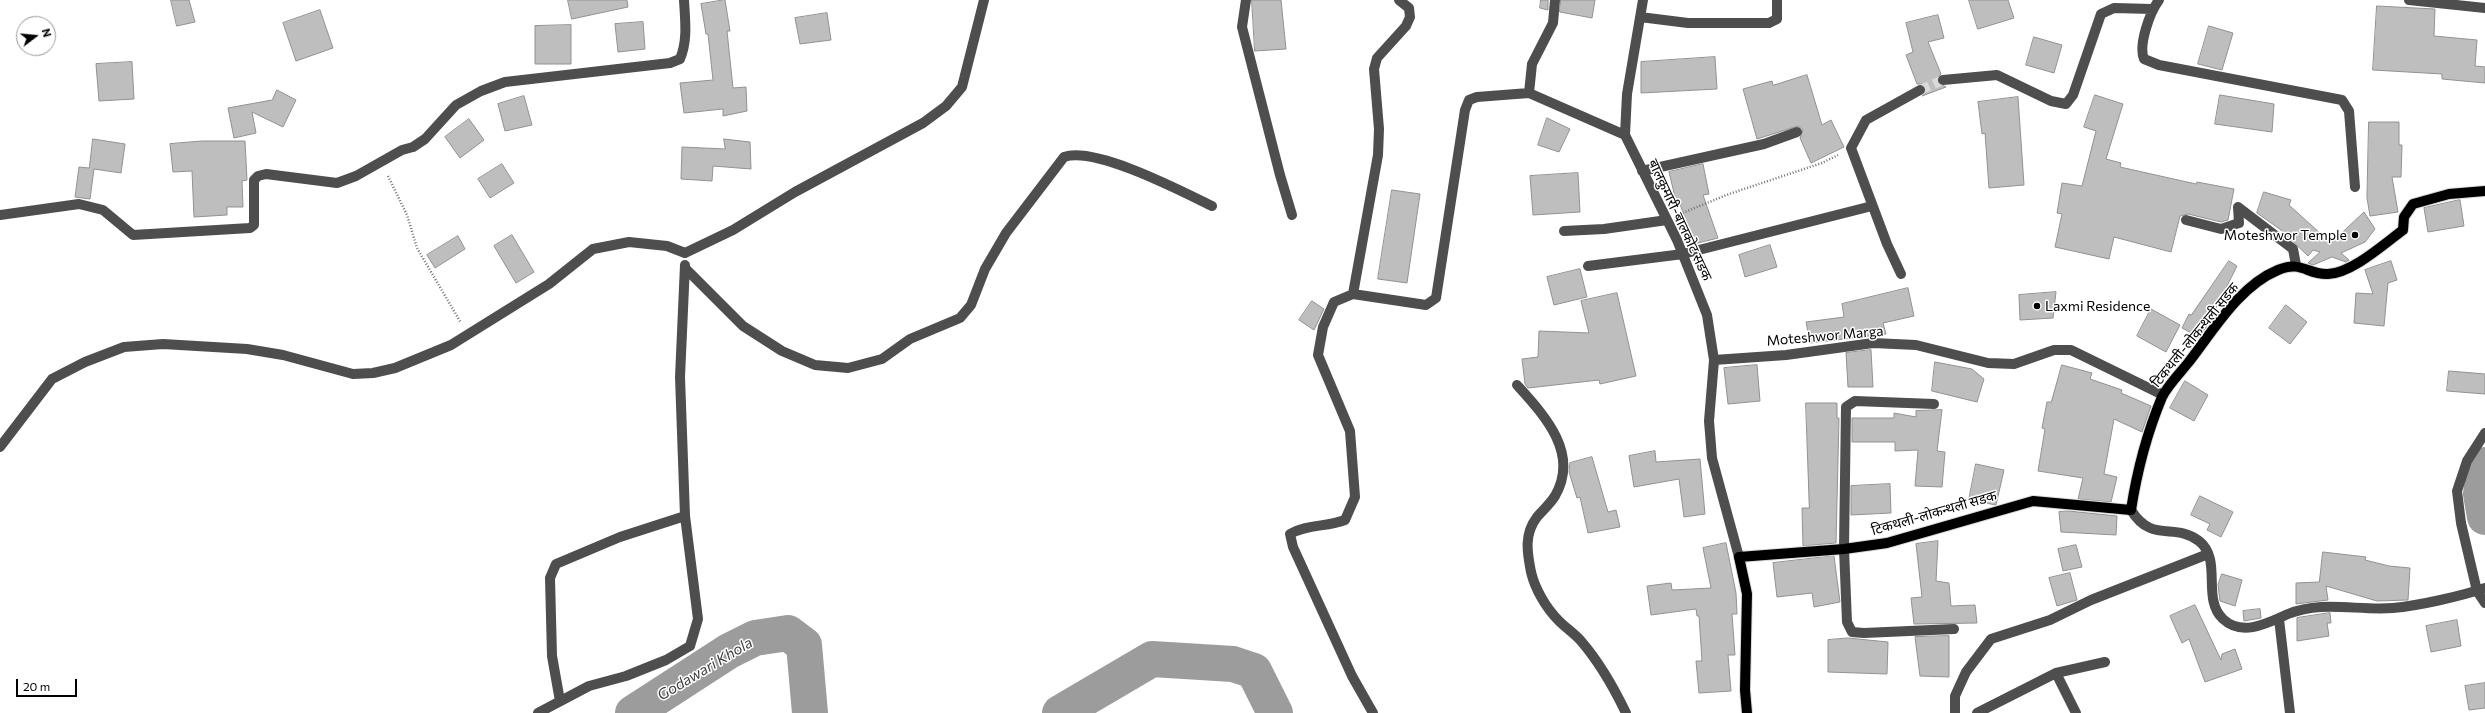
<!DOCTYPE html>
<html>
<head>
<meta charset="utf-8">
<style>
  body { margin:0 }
  #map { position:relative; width:2485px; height:713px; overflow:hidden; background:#fff; font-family:Commissioner,sans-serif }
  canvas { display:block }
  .north { position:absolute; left:16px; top:16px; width:40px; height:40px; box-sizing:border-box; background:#fff; border:1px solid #999; border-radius:50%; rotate:74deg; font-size:11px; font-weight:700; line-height:16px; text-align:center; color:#000 }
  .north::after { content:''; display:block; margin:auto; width:14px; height:18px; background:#000; clip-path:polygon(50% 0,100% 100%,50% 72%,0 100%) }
  .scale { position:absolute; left:16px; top:679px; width:61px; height:18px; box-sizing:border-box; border:2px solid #000; border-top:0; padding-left:5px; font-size:12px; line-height:14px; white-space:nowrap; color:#000; -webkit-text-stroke:3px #fff; paint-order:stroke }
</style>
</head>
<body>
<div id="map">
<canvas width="2485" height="713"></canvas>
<div class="north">N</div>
<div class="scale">20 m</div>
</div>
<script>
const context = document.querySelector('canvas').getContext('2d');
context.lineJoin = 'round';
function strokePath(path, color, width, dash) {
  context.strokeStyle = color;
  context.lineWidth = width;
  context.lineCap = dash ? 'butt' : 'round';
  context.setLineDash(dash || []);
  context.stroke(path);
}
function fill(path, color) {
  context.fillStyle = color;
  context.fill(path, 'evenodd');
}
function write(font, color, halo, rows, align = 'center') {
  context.font = font + ' Commissioner,"Noto Sans Devanagari",sans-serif';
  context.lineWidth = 3;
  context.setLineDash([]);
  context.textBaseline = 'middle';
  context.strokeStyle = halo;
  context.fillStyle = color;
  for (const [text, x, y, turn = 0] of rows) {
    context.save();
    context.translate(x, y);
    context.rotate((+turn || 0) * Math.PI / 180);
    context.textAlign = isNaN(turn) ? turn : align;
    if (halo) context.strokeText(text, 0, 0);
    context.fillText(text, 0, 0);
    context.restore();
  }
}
strokePath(new Path2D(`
  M2485,465L2481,494L2485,517
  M633,713L729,651L755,638L788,633L804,645L810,713
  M1060,713L1152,659L1233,664L1254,671L1275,713`), '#9c9c9c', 36);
const building = new Path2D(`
  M171,0H189L195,22L177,26Z
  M568,0H627L628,7L572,19Z
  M725,0L730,31H727L733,88L746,87L747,111L723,116V109L684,113L680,83L713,80L708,34H706L701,4Z
  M1252,0H1281L1286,49L1255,51Z
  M1541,0H1548V10L1540,8Z
  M1561,0H1595L1592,18L1560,12Z
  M1969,0H2008L2014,18L1978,29Z
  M2377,6L2435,9L2434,36L2477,40L2475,66L2485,67V83L2442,79V74L2373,70Z
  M320,10L333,48L296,61L283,23Z
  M827,13L831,40L800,44L795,18Z
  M1938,15L1944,38L1928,42L1941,74L1937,78L1938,83L1946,87L1922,96L1926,93V87L1923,84H1917L1906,55L1913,52L1906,23Z
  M643,22L645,49L618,52L615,24Z
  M571,25V64H535V26Z
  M2209,26L2233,33L2222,70L2198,64Z
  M2034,37L2062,45L2054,73L2026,65Z
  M1715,57L1717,89L1641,93V62Z
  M132,62L134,99L99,101L96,64Z
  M1807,75L1822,125L1831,120L1844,147L1811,163L1800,138L1803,130L1798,126L1757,139L1743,89L1772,81L1773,85Z
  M277,90L296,100L283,127L252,112L256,133L234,138L228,108L272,100Z
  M2095,95L2123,104L2106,159L2121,163L2120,167L2196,184L2197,182L2234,189L2228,220L2221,222L2188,214L2180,216L2171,252L2114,237L2109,259L2055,247L2062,214L2057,213L2062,183L2082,186L2096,131L2084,127Z
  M2220,95L2274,104L2272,132L2215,124Z
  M524,96L532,125L505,131L498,104Z
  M2018,97L2024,185L1989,188L1985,133L1982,134L1978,102Z
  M1547,118L1570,129L1559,152L1538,145Z
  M469,119L484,140L460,158L445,137Z
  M2369,122H2399V145H2402L2401,177H2392L2398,212L2370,216L2367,198Z
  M93,139L125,144L121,173L94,169L90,199L75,197L79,167L89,168Z
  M724,139L750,142L751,169L713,166L712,181L681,179L682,147L725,149Z
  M202,141H245L247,180L242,181L243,207H227V215L194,217L192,171L173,172L170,144Z
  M502,164L514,183L490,198L478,179Z
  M1703,164L1709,194L1703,195L1718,238L1694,244L1679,201H1676L1669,172Z
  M1578,173L1580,212L1533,215L1530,176Z
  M1392,190L1420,194L1407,283L1378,279Z
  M2264,192L2291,200L2289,205L2331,243L2364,212L2375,229L2365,242L2341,253L2349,260L2346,262L2332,257L2313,265L2308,263L2320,252L2313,250L2308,256L2281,230L2257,213Z
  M2460,200L2464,226L2428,232L2424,208Z
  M512,235L534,272L516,283L494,246Z
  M458,236L465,249L435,268L427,255Z
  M1770,245L1777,267L1745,277L1739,255Z
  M2229,261L2237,266L2207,326L2199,337L2182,328L2189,314L2191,315Z
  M2391,261L2397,280L2388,283L2384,326L2354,323L2356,293L2373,294L2365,270Z
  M1580,269L1587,297L1554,305L1547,277Z
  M1908,288L1914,316L1883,323L1886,334L1810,343L1806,322L1844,317L1842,304Z
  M2056,292L2053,318L2020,320L2019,295Z
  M1617,293L1636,376L1600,384L1599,380L1528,388L1525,384L1522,359L1538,357L1539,331L1589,333L1581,301Z
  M1312,301L1324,309L1314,330L1299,320Z
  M2286,305L2307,322L2290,344L2269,328Z
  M2151,309L2180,325L2166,352L2137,336Z
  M1871,350L1873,387H1848L1846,353Z
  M1935,362L1972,369L1984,379L1977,402L1932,391Z
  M1757,365L1760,401L1728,404L1724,368Z
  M2062,365L2092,373L2090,379L2122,390L2121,393L2151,406L2142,432L2114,419L2104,474L2117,477L2111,502L2078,499L2083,478L2038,471L2045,429L2042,428L2047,402H2051Z
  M2449,371L2485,374V394L2447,391Z
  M2185,381L2208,395L2194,421L2170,408Z
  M1806,403H1837V418H1839L1836,543L1803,546L1802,508H1809Z
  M1942,410L1937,451L1945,452L1942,487L1915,486L1918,450L1895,451V442H1852V418H1894V413L1916,417V411Z
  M1655,451L1656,462L1700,459L1705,514L1684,517L1679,479L1634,487L1629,456Z
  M1592,457L1608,512L1616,510L1620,527L1588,533L1580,497L1577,498L1569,472L1570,463Z
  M1976,464L2004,470L1996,505L1969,500Z
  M1890,484L1891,513L1851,515V486Z
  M2200,496L2233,512L2221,537L2207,530L2210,524L2191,515Z
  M2068,511L2117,516L2116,535L2061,532L2059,512Z
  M1938,541L1936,581L1949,583L1951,606L1975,605L1977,623L1914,624L1911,598L1922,597L1916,544Z
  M1726,543L1736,593L1737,614H1732L1735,655H1728L1731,691L1699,693L1696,661H1702L1699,616H1697L1696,609L1651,615L1647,586L1671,583L1672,590L1711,588L1703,548Z
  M2076,545L2082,567L2063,571L2058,549Z
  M2323,552L2366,557L2365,560L2389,566L2410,568L2408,600L2377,601L2326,586L2328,600L2296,604V583L2319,582Z
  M1834,556L1840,602L1814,607L1812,593L1777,597L1773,563Z
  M2070,573L2077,600L2057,606L2049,578Z
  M2222,574L2242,580L2235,606L2220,601L2218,585Z
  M2195,605L2221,660L2222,654L2235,649L2242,669L2205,682L2189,639L2182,643L2170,616Z
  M2260,609L2261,618L2244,621L2243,611Z
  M2330,613L2331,623H2327L2329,636L2297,641V618Z
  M2457,620L2461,646L2431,652L2426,626Z
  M1949,636V677L1920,676L1915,637Z
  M1848,638L1888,642L1887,674L1828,672V640Z
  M2485,683V708L2469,710L2465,686Z`);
fill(building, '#bebebe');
strokePath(building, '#929292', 1);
strokePath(new Path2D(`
  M1920,90L1943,80`), '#d9d9d9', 10, [10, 5]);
const major = new Path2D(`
  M1747,713L1745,690L1747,594L1739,557L1844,549L1887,543L2033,501L2131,510C2137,471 2147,433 2162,397C2168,385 2180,373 2188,363C2213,331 2239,286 2278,270C2302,260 2307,275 2328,274C2352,273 2384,244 2403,230L2404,217L2413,204L2449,194L2485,191`);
strokePath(major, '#dbdbdb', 12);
strokePath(new Path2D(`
  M388,176L407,215L417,248L461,323
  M1680,214L1729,194L1822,163L1838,155`), '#707070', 2.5, [1, 2]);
strokePath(new Path2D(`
  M1246,0L1242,27L1280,175L1292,215
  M1555,0L1553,23L1532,64L1529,93L1625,135
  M1643,0L1627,94L1625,135L1677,240L1707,315L1714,360L1709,421L1712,458L1739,557
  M2159,0C2150,12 2138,45 2144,59L2159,65L2342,100L2349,111L2355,187
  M2409,0L2485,8
  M1640,17L1688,23H1769L1777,19V0
  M1943,80L1997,75L2051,101L2066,104L2073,95L2101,14L2114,8L2152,9
  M1642,171L1764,144L1797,132
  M0,215L79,204L103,210L133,235L250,228L254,225V180L258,176L266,174L337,183L356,176L402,150L413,147L425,139L456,105L481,91L505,82L670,63L680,59C688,40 685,20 684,0
  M2186,220L2221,229L2239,223L2238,207L2293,249L2296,265
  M1564,231L1604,229L1667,220
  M1588,266L1683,254L1872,206
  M685,268L743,326L782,351L815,365L848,368L882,359L910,339L960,318L971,305L985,269L1006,233L1064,157C1095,146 1181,191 1212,206
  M1901,274L1887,244L1851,148L1866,120L1920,90
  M1353,294L1378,155L1379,129L1374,69L1377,58L1406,26L1410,17L1409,8L1399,0
  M1714,360L1786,355L1873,343L1916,345L1988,363L2014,364L2054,350H2071L2163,395
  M1517,385C1544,415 1580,453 1555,496C1550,504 1543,510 1537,517C1524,534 1527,552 1531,572C1535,589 1546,608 1559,621C1566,628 1575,634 1581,641C1600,663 1614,688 1626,713
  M1934,404L1855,401L1846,407L1844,549L1847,622L1852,632L1864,633L1954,629
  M2485,433L2467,461L2457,491L2461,523L2477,591L2485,603
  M0,447L52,379L85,362L124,347L163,344L247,349L283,355L353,374L373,373L395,368L451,345L549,284L593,249L629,242L667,246L685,253L733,230L795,192L923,123L946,106L962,87L984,0
  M2131,510C2152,544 2175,522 2199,541C2223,560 2201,598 2223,619C2242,637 2268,623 2288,614C2322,600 2358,611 2393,608C2417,606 2462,596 2485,588
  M2279,619L2290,713
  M2056,673L2076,713
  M560,701L552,656L550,578L556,564L620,537L685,516
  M538,713L589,686L626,676L666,660L690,646L698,619L685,516L680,377L685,265
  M1373,713L1352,676L1293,547L1290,534C1307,524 1327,527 1345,520L1355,497L1350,431L1318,355L1323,327L1334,302L1353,294L1426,305L1436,298L1465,110L1469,100L1477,97L1529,93
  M1955,713V696L1966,672L1991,639L2050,620L2091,600L2208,554
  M1977,713L2056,673L2105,662`), '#4e4e4e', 10);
strokePath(major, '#000', 10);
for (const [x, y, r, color] of [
  [2355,235,4,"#000"],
  [2037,306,4,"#000"]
]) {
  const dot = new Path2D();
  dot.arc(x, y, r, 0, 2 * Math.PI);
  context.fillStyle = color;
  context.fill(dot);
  strokePath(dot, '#fff', 1.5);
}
write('14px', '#000', '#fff', [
  ["बालकुमारी-बालकोट सडक",1680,220,65],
  ["टिकथली-लोकन्थली सडक",2195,335,-51],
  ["Moteshwor Marga",1825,336,-5],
  ["टिकथली-लोकन्थली सडक",1934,513,-16]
]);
write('14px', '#000', '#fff', [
  ["Moteshwor Temple",2347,235],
  ["Laxmi Residence",2045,306,"left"]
], 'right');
write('italic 15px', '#3d3d3d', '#fff', [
  ["Godawari Khola",705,669,-31]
]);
</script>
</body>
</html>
